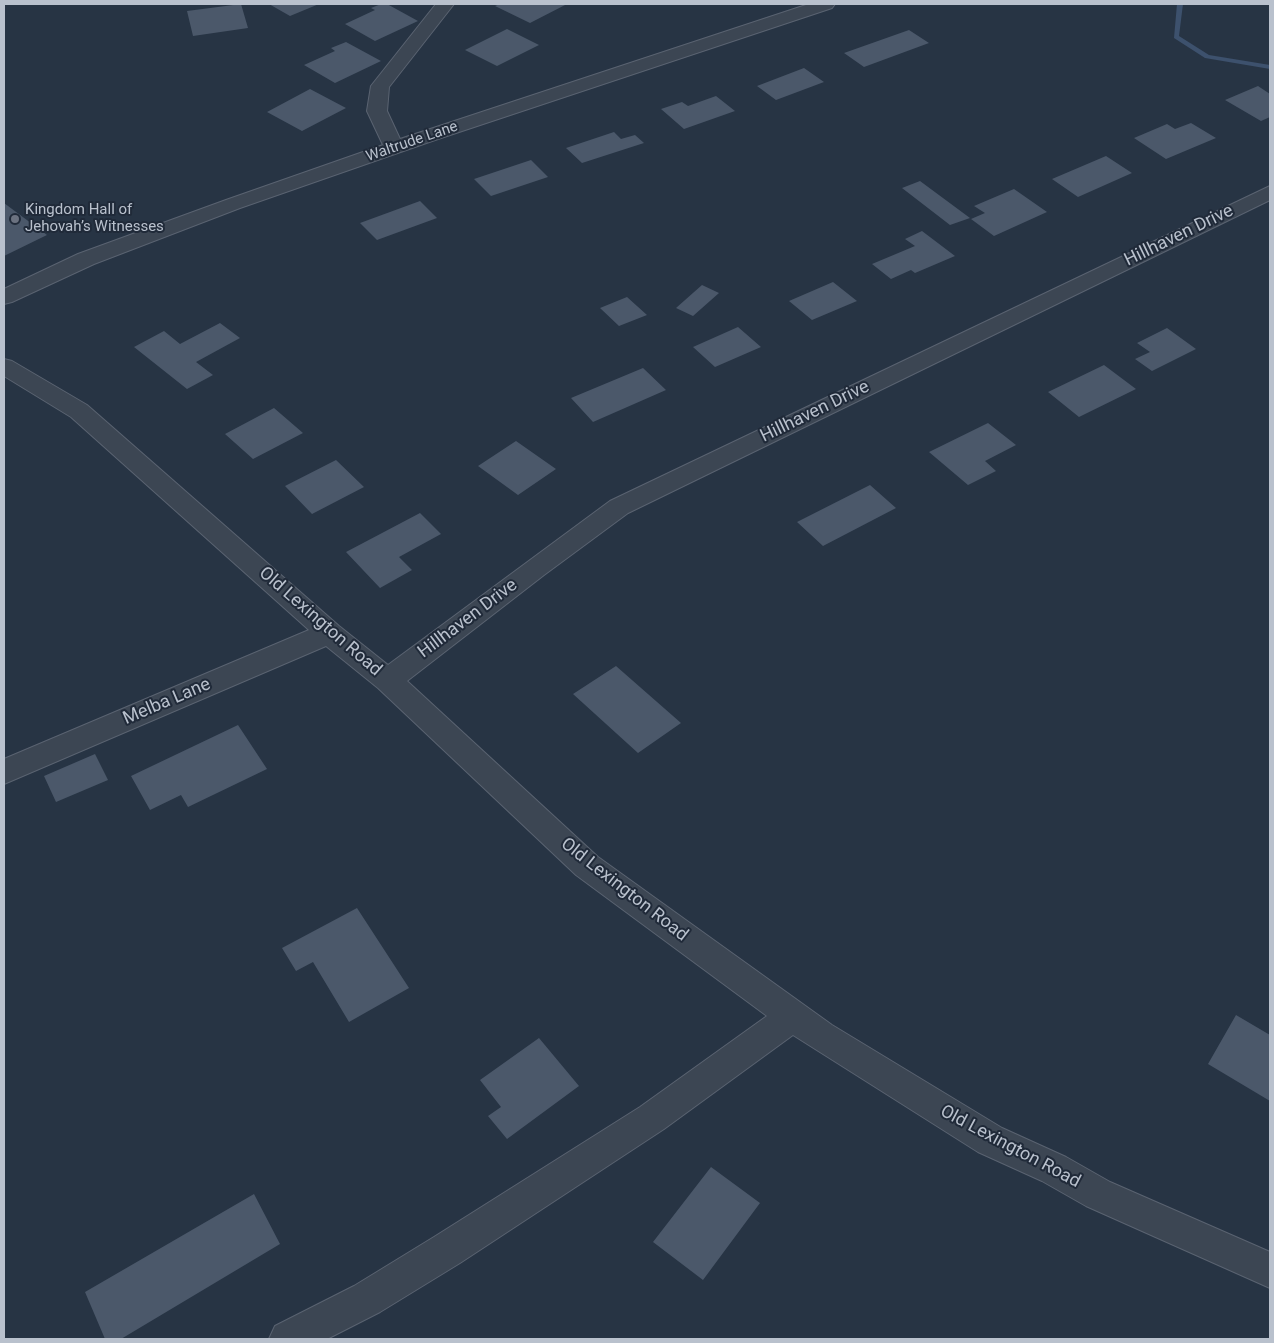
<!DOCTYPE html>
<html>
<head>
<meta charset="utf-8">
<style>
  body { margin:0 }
  #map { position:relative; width:1274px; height:1343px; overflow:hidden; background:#273444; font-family:Roboto,sans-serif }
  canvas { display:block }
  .frame { position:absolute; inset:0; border:5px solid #b9c1cd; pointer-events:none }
</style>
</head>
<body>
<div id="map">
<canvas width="1274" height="1343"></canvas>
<div class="frame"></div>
</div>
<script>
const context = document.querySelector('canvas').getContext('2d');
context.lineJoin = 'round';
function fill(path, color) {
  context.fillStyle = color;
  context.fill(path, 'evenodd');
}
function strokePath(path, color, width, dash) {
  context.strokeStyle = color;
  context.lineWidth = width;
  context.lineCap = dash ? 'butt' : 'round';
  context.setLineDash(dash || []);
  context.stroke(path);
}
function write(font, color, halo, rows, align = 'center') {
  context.font = font + ' Roboto,sans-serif';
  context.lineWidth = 4;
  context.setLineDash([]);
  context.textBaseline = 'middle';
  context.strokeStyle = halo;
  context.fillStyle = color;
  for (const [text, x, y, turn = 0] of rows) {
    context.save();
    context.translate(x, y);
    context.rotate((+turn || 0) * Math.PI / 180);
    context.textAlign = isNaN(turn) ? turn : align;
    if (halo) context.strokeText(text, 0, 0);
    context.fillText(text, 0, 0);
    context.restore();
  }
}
fill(new Path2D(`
  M1177,4H1183L1179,36L1209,55L1270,65V69L1205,58L1174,38Z`), '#3d516d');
fill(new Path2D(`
  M241,4L248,28L193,36L187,11Z
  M269,4H319L290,16Z
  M381,4H387L418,21L375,41L345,24L375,10L371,8Z
  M500,4H567L530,23L495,6Z
  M507,29L539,45L497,66L465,50Z
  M909,30L929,43L864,67L844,53Z
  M346,42L381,61L335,83L304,65L335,51L331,48Z
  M804,68L824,82L776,100L757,86Z
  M1258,86L1270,94V117L1261,121L1225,100Z
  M310,89L346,108L302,131L267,112Z
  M716,96L735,111L684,129L661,109L682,102L688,106Z
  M1191,123L1216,138L1166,159L1134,138L1167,124L1175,129Z
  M614,132L621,139L635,135L644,143L582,163L566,148Z
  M1106,156L1132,173L1078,197L1052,179Z
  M531,160L548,177L491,196L474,179Z
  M920,181L970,218L950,225L902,188Z
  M1014,189L1047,212L994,236L971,219L985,213L974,206Z
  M420,201L437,218L377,240L360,223Z
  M4,203L47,235L4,256Z
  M922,231L955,256L915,273L911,270L891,279L872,264L915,246L905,239Z
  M833,282L857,301L812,320L789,301Z
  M702,285L719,293L693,316L676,308Z
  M627,297L647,315L619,326L600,308Z
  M220,323L240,338L196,362L213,375L187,389L134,347L164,331L180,344Z
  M738,327L761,347L715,367L693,347Z
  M1167,328L1196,349L1152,371L1135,359L1150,352L1137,343Z
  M1104,365L1136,389L1079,417L1048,392Z
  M643,368L666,390L593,422L571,398Z
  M274,408L303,433L253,459L225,434Z
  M988,423L1016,445L985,461L996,471L968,485L929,452Z
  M516,441L556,469L518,495L478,466Z
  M336,460L364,487L312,514L285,486Z
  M870,485L896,508L823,546L797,522Z
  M420,513L441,534L399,557L412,570L380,588L346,552Z
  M616,666L681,723L638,753L573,694Z
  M238,725L267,769L188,807L181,795L150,810L131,776Z
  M95,754L108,780L56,802L44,776Z
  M357,908L409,988L349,1022L313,962L296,971L282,948Z
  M1236,1015L1270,1035V1101L1208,1064Z
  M539,1038L579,1086L507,1139L488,1116L501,1107L480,1080Z
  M711,1167L760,1203L703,1280L653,1242Z
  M254,1194L280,1244L121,1339H105L85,1292Z`), '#4b586a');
const minor = new Path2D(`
  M436,4H454L389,87L387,111L400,139L809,4H835L832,8L435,140L240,208L94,264L12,302L4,304V289L78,254L226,200L383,145L367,111L371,86Z
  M1270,186V200L628,513L544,575L407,681L598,857L832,1025L1002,1128L1066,1157L1110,1182L1270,1252V1288L1086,1206L1042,1181L978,1152L793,1035L664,1129L460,1263L380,1312L327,1339H269L275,1326L354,1286L434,1237L640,1107L767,1016L576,875L378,688L326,646L4,784V759L309,630L71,417L4,376V359L12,361L87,405L339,626L388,665L610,501Z`);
strokePath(minor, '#5a6371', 2);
fill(minor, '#3c4653');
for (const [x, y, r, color] of [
  [15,219,5,"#6b7280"]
]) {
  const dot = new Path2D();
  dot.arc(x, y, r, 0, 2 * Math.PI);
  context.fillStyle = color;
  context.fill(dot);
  strokePath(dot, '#202a39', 2);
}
write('15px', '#b9c1cd', '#202a39', [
  ["Waltrude Lane",412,142,-19]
]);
write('15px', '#b9c1cd', '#202a39', [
  ["Kingdom Hall of",25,210],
  ["Jehovah’s Witnesses",25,227]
], 'left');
write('18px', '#b9c1cd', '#202a39', [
  ["Hillhaven Drive",1179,236,-26],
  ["Hillhaven Drive",815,412,-26],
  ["Hillhaven Drive",468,619,-37],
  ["Old Lexington Road",320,622,41],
  ["Melba Lane",167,702,-23],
  ["Old Lexington Road",624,890,38],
  ["Old Lexington Road",1010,1147,28]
]);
</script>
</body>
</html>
